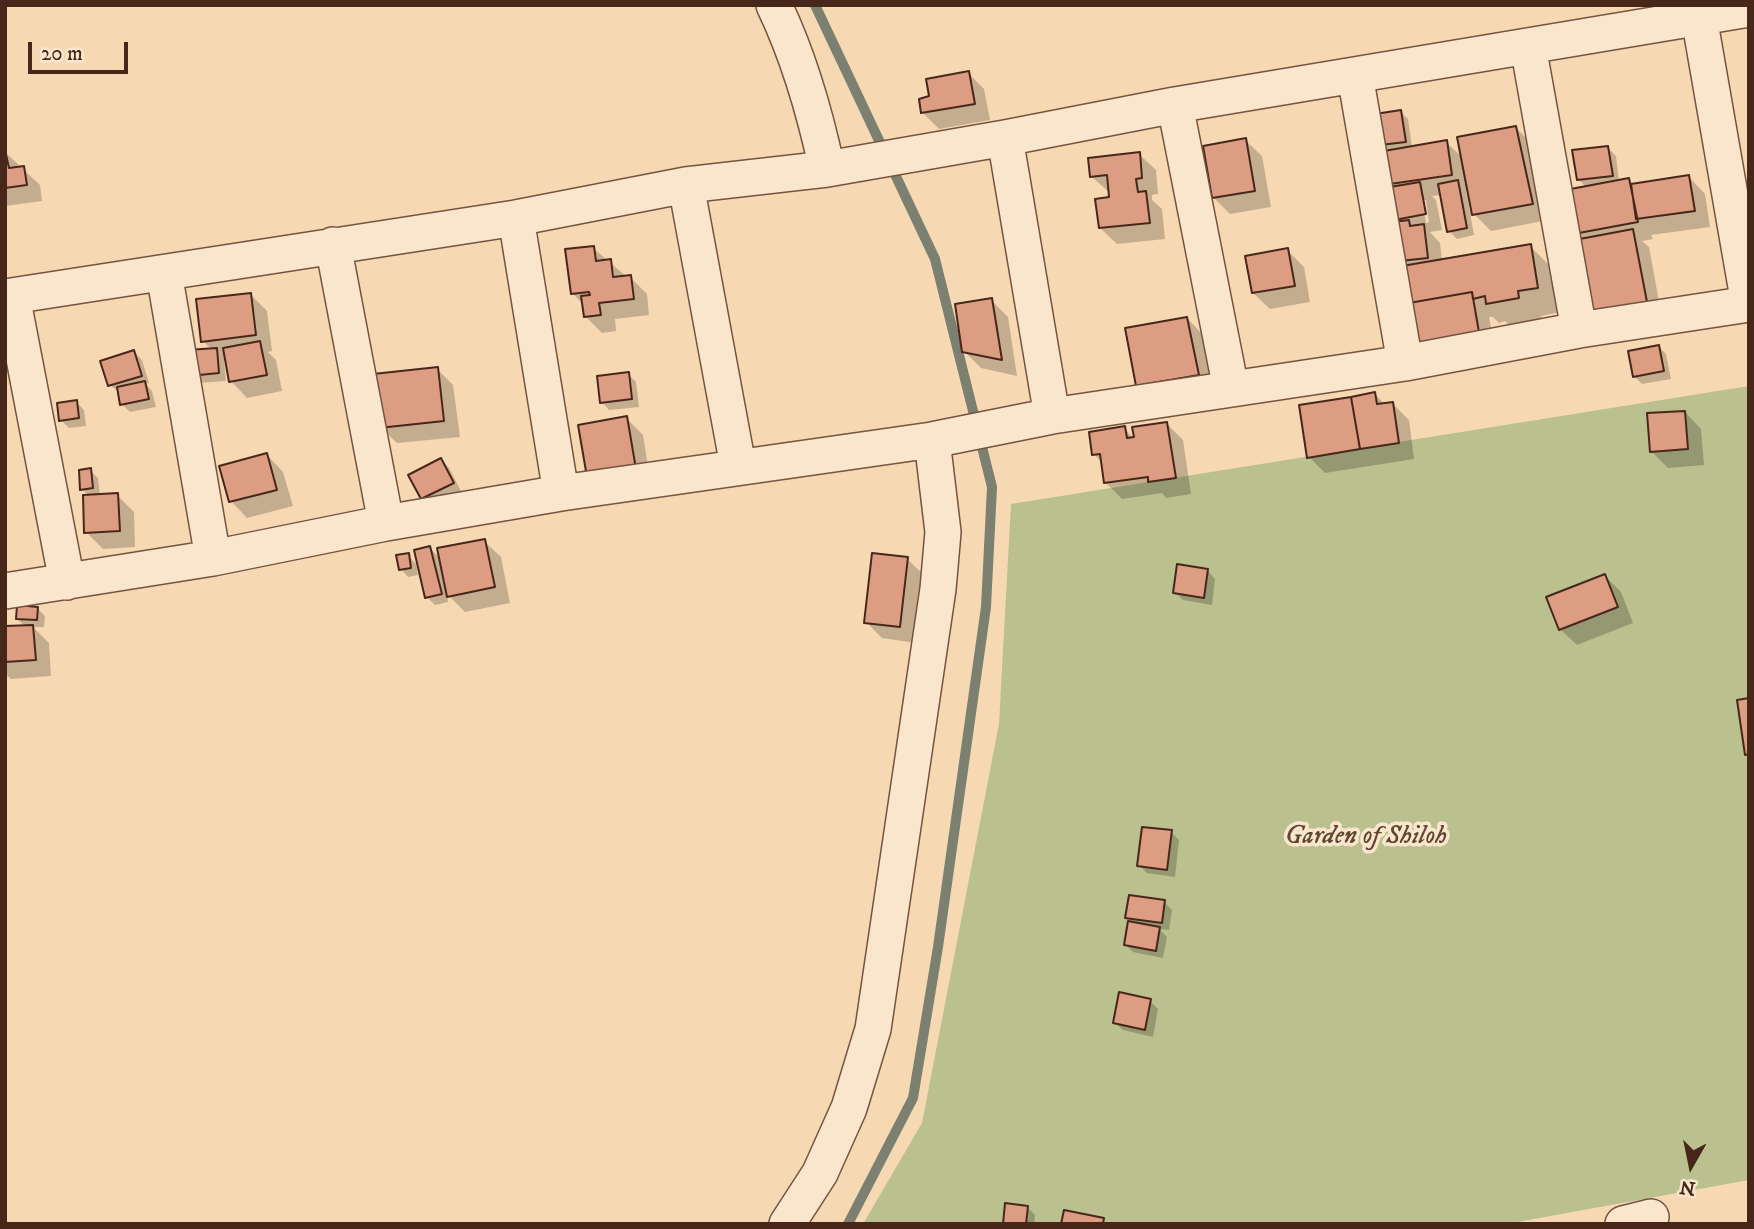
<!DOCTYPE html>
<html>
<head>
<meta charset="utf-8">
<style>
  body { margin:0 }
  #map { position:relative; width:1754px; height:1229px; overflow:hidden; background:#f6d9b2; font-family:"IM FELL DW Pica",serif }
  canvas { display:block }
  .frame { position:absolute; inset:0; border:7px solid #48271b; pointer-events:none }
  .north { position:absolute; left:1656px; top:1131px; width:70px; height:70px; -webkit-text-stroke:5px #f9e6cd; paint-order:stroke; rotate:189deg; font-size:19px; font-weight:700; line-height:28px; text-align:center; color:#48271b }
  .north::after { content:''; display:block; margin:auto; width:24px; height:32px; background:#48271b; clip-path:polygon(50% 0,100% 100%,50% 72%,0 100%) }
  .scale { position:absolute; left:28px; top:42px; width:100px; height:32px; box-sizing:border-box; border:4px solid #48271b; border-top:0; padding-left:9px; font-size:21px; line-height:24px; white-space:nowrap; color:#48271b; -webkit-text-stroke:5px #f9e6cd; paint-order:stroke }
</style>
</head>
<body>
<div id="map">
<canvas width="1754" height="1229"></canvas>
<div class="frame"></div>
<div class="north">N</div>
<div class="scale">20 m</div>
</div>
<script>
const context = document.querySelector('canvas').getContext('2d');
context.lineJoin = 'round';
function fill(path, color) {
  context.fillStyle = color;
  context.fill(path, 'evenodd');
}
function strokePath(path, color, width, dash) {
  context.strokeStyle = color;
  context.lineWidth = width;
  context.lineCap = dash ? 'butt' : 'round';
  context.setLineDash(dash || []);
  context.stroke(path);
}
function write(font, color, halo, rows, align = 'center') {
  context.font = font + ' "IM FELL DW Pica",serif';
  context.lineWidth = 7;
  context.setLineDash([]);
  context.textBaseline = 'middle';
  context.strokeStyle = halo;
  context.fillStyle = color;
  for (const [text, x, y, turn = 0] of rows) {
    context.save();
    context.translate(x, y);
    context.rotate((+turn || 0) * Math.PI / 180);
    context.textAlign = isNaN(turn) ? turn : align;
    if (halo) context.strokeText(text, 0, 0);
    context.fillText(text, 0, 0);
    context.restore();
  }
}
fill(new Path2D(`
  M1749,386V1180L1506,1224H863L922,1123L999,724L1011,504Z`), '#bac08e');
fill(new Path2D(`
  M968,73L984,89L990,120L939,129L923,113L931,98Z
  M1401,112L1408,119L1412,147L1446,142L1463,158L1516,128L1532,144L1548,220L1491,231L1474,214L1469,190L1466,191L1474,235L1457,239L1449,231L1442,195L1432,196L1436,200L1442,230L1430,232L1440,243L1442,261L1530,246L1555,271L1561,312L1541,316L1542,323L1512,328L1505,321L1499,323L1493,317H1489L1496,354L1392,262L1396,188L1392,184L1389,152L1381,145ZM1422,200H1426L1429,222L1426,223Z
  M1245,140L1262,156L1271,207L1230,214L1214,198Z
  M1608,148L1616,156L1619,182L1629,180L1634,185L1689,177L1705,194L1710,227L1651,235L1653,239L1642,241L1649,247L1662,318L1571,242L1587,188L1579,180Z
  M5,152L40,185L42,201L5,206Z
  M1139,154L1156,170L1158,194L1152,195V200L1162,209L1165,239L1117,244L1100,228L1111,199L1110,193L1092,177Z
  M593,248L627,277H630L647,294L649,315L615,319L616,331L602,333L585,316L584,305L572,293Z
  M1287,250L1304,267L1310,302L1270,309L1253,293Z
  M250,294L267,311L272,351L268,352L276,360L282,391L247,398L231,381L227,360H224L226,381L198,383L190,375L212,350L203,341Z
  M991,300L1008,317L1017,376L981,368L964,351Z
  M1187,318L1203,335L1214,391L1154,402L1127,329Z
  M1658,346L1666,354L1671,379L1642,384L1634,376Z
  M134,352L142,360L149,383L146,384L152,391L156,407L130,412L122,404L120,393L110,385Z
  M437,369L453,385L460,437L397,443L380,427Z
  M628,374L636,382L639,407L609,410L602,402Z
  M1375,394L1385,405L1392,403L1409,420L1414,459L1325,473L1309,457Z
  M76,402L84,410L86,426L69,428L61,420Z
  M1685,412L1701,429L1704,465L1668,468L1652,452Z
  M626,418L643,435L651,485L589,476Z
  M1167,424L1183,440L1191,494L1166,498L1162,493L1122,499L1106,483L1103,464L1094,454L1124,428L1136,441Z
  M267,455L283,472L293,506L247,518L231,501Z
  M441,460L449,468L461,491L430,506L422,498L410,475Z
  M90,470L98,478L100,496L117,495L134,512L135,547L103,549L86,532L90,496L82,489Z
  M484,541L501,557L510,603L465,612L447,594L448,602L435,605L427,597L430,548L441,559Z
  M408,555L416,564L418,575L408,577L401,569Z
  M907,559L924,575L916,643L882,638L866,622Z
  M1208,571L1215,579L1212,605L1183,600L1175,592Z
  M1605,576L1621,592L1633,623L1577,645L1560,629Z
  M37,608L45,616L44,627H33L49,643L51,676L11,679L5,673V628L26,627L17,619Z
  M1171,832L1179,840L1175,877L1147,873L1139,865Z
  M1164,902L1172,910L1169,930L1159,929L1167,937L1163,958L1133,952L1125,944L1134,924L1127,917Z
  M1150,1001L1158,1009L1153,1037L1123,1030L1115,1023Z
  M1027,1207L1035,1215L1034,1224H1005Z`), '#0003');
strokePath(new Path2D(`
  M815,5L935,259L992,487L986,607L938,947L913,1098L848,1224`), '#7b8070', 10);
const building = new Path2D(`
  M969,71L975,104L921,113L919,99L929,96L926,79Z
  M1401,110L1406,142L1380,145L1375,114Z
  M1516,126L1533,204L1472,215L1457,137Z
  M1246,138L1255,191L1212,198L1203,146Z
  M1447,140L1452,175L1390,184L1384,151Z
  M1608,146L1613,176L1577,180L1572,150Z
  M5,150L9,168L24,166L27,185L5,188Z
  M1140,152L1142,178L1136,179L1138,192L1146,191L1150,223L1099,228L1095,199L1109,197L1107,175L1090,177L1088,158Z
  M1689,175L1695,211L1636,219L1631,184Z
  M1629,178L1638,222L1568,235L1560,191Z
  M1458,180L1467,228L1447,232L1438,184Z
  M1420,182L1426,214L1384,222L1378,189Z
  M1409,220L1410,226L1424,224L1428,258L1390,262L1385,223Z
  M1633,229L1647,302L1582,313L1569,241Z
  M1531,244L1538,288L1518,291L1519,298L1486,304L1485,296L1473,299L1472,292L1409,303L1402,266Z
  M594,246L596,261L611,259L613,277L631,275L634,299L599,303L601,315L584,317L581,296L590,295L589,292L571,294L565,249Z
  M1288,248L1295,286L1252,293L1245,256Z
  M1472,292L1480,338L1406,350L1409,303Z
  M251,293L256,335L201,342L196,299Z
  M992,298L1002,360L962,352L955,304Z
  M1187,317L1199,375L1136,386L1125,328Z
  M260,341L267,375L229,382L223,348Z
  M1659,345L1664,371L1633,377L1628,351Z
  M217,348L219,373L189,376L187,350Z
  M134,350L142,376L108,386L100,361Z
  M438,367L444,421L379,428L373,374Z
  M629,372L632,399L600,403L597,376Z
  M145,381L149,399L120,405L117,387Z
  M1375,392L1377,404L1393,402L1399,443L1360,449L1351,397Z
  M1351,397L1360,449L1307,458L1299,405Z
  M77,400L79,418L59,421L57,403Z
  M1685,411L1688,449L1650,452L1647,413Z
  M627,416L636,469L587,477L578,425Z
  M1167,422L1176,478L1148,482V477L1104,483L1100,454L1092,455L1089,432L1125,426L1127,438L1134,437L1132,427Z
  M267,453L277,490L229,502L219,466Z
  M441,458L454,483L421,499L408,475Z
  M91,468L93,488L80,490L79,470Z
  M118,493L120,531L84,533L83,495Z
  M485,539L495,587L447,597L437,548Z
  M430,546L442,594L425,598L414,550Z
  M409,553L411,568L399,570L396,555Z
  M872,553L908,557L900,627L864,623Z
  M1177,564L1208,569L1204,598L1173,593Z
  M1605,574L1618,607L1559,630L1546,597Z
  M17,605L38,607L37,620L16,619Z
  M33,625L36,660L5,662V626Z
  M1749,698V754L1745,755L1737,700Z
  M1142,827L1172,830L1167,870L1137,866Z
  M1129,895L1165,900L1162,923L1125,918Z
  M1128,921L1160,927L1156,951L1124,945Z
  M1119,992L1151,999L1145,1030L1113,1023Z
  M1005,1203L1028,1206L1026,1224H1003Z
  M1064,1210L1104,1218L1103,1224H1061Z`);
fill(building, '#dc9d82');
strokePath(building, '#48271b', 2);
const street = new Path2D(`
  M774,5C799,57 815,113 827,169
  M1699,17L1749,304
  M1528,46L1579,330
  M1355,75L1405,363
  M1175,105L1231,389
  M1005,138L1052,416
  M686,185L738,466
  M516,218L561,493
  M333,245L386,523
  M164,273L213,558
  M12,296L67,582
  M5,297L516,218L686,185L827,169L1005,138L1175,105L1749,9
  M5,591L213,558L386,523L561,493L932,440L1052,416L1405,363L1579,330L1749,304
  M787,1224L820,1173L849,1108L873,1029L938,589L943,532L932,440
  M1623,1224L1651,1217`);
strokePath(street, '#745441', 38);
strokePath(street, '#f9e6cd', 35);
write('italic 26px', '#5f4632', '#f9e6cd', [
  ["Garden of Shiloh",1366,838]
]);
</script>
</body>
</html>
